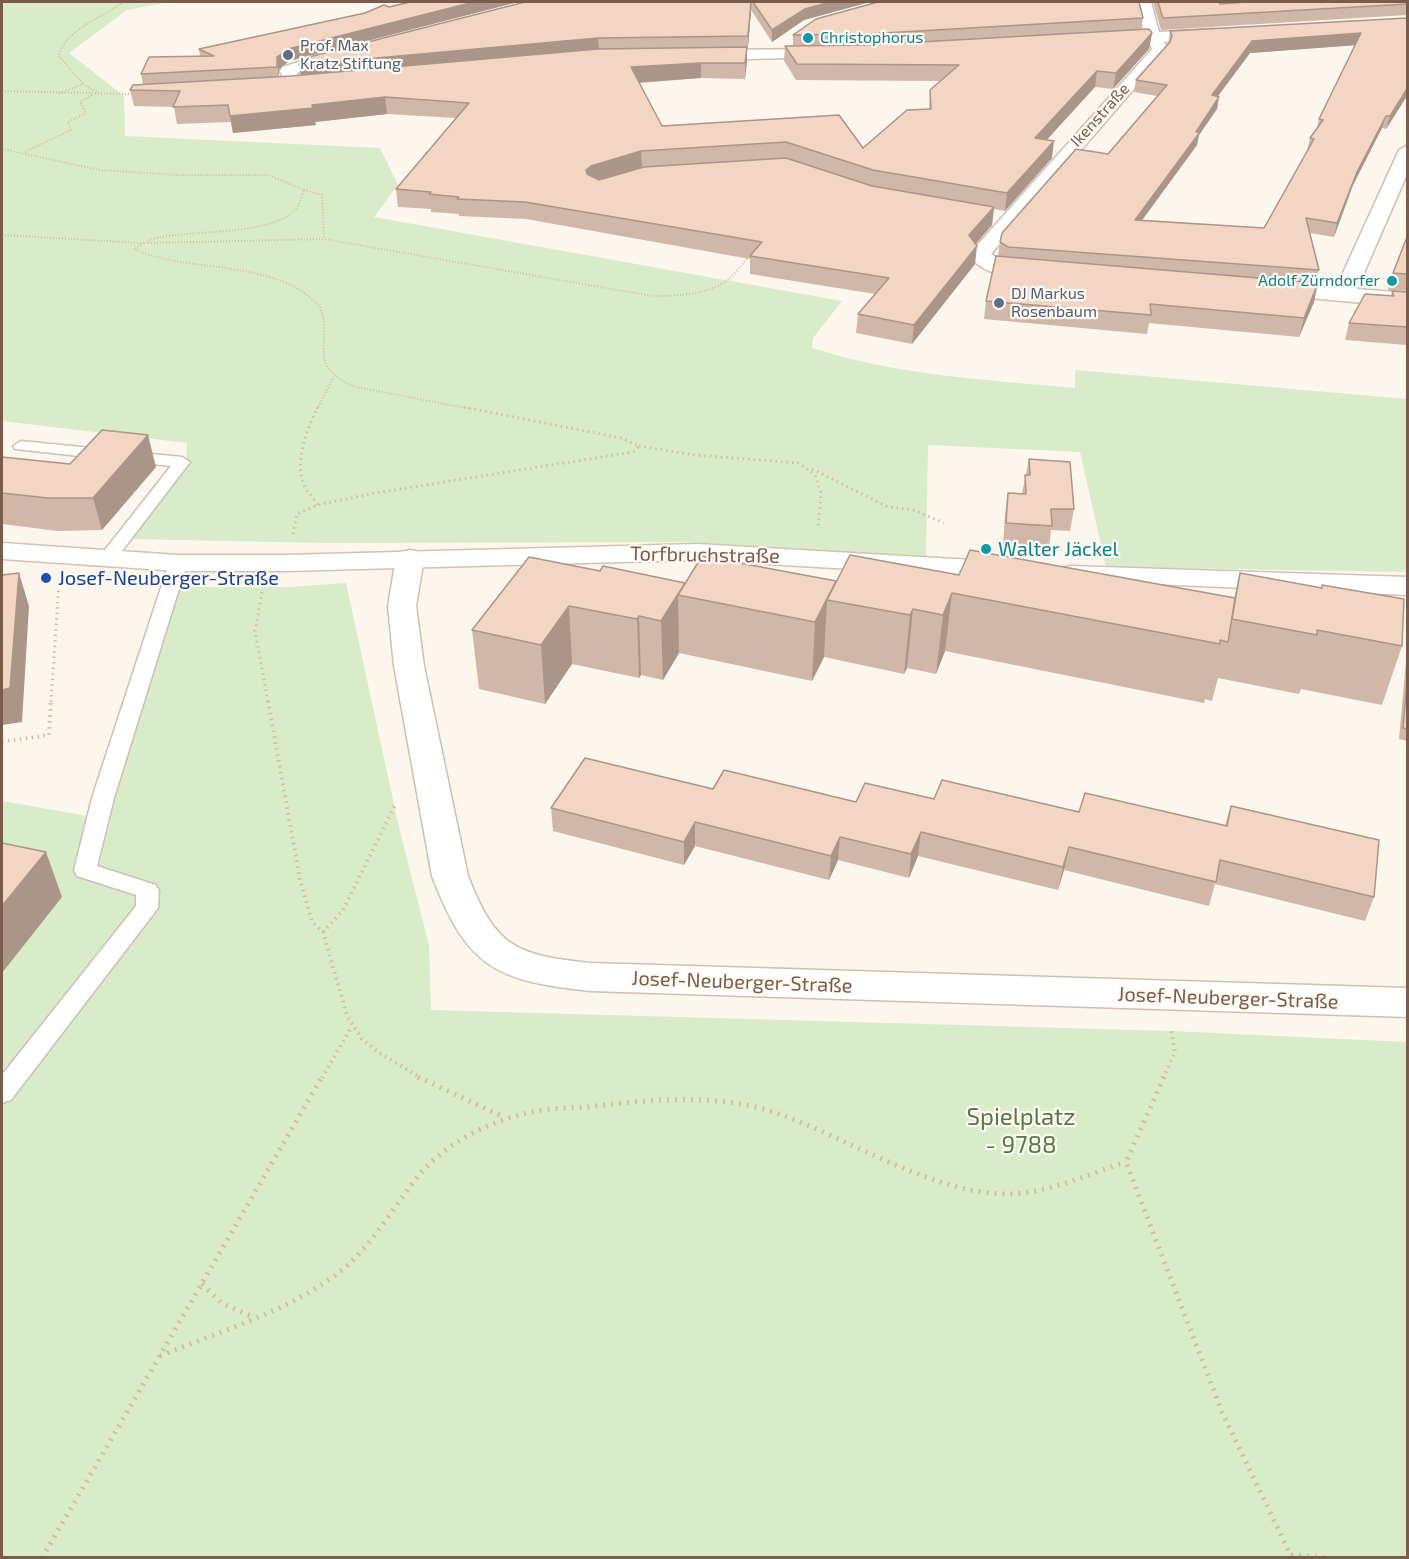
<!DOCTYPE html>
<html>
<head>
<meta charset="utf-8">
<style>
  body { margin:0 }
  #map { position:relative; width:1409px; height:1559px; overflow:hidden; background:#fdf6ec; font-family:"Exo 2",sans-serif }
  canvas { display:block }
  .frame { position:absolute; inset:0; border:3px solid #7a5c4d; pointer-events:none }
</style>
</head>
<body>
<div id="map">
<canvas width="1409" height="1559"></canvas>
<div class="frame"></div>
</div>
<script>
const context = document.querySelector('canvas').getContext('2d');
context.lineJoin = 'round';
function fill(path, color) {
  context.fillStyle = color;
  context.fill(path, 'evenodd');
}
function strokePath(path, color, width, dash) {
  context.strokeStyle = color;
  context.lineWidth = width;
  context.lineCap = dash ? 'butt' : 'round';
  context.setLineDash(dash || []);
  context.stroke(path);
}
function write(font, color, halo, rows, align = 'center') {
  context.font = font + ' "Exo 2",sans-serif';
  context.lineWidth = 4.5;
  context.setLineDash([]);
  context.textBaseline = 'middle';
  context.strokeStyle = halo;
  context.fillStyle = color;
  for (const [text, x, y, turn = 0] of rows) {
    context.save();
    context.translate(x, y);
    context.rotate((+turn || 0) * Math.PI / 180);
    context.textAlign = isNaN(turn) ? turn : align;
    if (halo) context.strokeText(text, 0, 0);
    context.fillText(text, 0, 0);
    context.restore();
  }
}
fill(new Path2D(`
  M2,2H170L127,10L69,53L124,96L125,136L380,148L398,185L374,217L842,301L813,338L812,348C896,375 987,380 1075,388V370L1407,399V572L1106,567L1080,452L928,445L926,557L687,542L326,543L129,539L186,461L187,443L2,421Z
  M346,583L400,832L429,945L431,1010L1171,1031L1407,1042V1557H2V801L105,819L173,587H291Z`), '#d8ecc9');
const service = new Path2D(`
  M21,441L182,457L190,462L112,564L106,565L97,560L171,466L15,449L13,446Z
  M178,558L187,563L114,798L97,866L156,885L159,891L158,908L11,1100L2,1103V1075L136,906V895L77,876L74,870L92,798L169,563Z`);
const minor = new Path2D(`
  M1137,2H1151L1159,32L1214,29L1222,34L1214,39L1164,42L1168,49L1166,52L991,254L1006,263L1045,267L1049,271L1045,275C1022,281 983,277 969,255L972,251L1152,49L1149,42L1107,45L1099,40L1107,35L1144,33Z
  M343,49L349,51L351,54L349,57L297,73L301,85L299,89L293,90L287,89L280,71L282,67Z
  M831,49L839,54L837,57L702,60L694,55L702,50Z
  M1408,145V172L1357,289L1408,293V307L1264,294L1261,289L1264,284L1272,283L1336,288L1399,150Z
  M410,550L420,552L424,558L416,606L424,666L468,876C496,948 516,955 591,963L1408,988V1017L591,991C496,981 467,968 432,876L394,666L388,606L396,558L400,552Z`);
const secondary = new Path2D(`
  M2,543L178,555H286L697,544L1007,562L1017,564L1021,570L1017,576L1007,578L697,560L286,571H178L2,559Z
  M1071,566L1408,577V595L1061,580L1057,574L1061,568Z`);
strokePath(service, '#d1beb0', 3);
strokePath(minor, '#d1beb0', 3);
strokePath(secondary, '#d6c0b0', 3);
strokePath(new Path2D(`
  M83,84L98,93
  M2,91L129,94
  M58,94L83,84L58,55C69,27 101,19 123,2
  M2,149L100,170L176,175H268L304,190C302,195 300,203 297,207C277,238 184,228 150,240C145,242 139,246 134,249C188,274 278,258 320,307C334,343 305,363 352,386L471,409
  M25,152L71,130L68,122L86,113L80,102L92,95
  M304,190L322,195L324,239
  M2,235L141,243
  M148,243L324,239L652,296C677,296 710,295 730,278C737,271 743,263 749,256
  M317,409L333,378`), '#d9b8a5', 2, [1, 2]);
strokePath(new Path2D(`
  M639,446L694,455L799,463L815,475L821,493L818,529
  M812,469L888,507L913,510L944,523
  M317,505C314,497 307,493 304,485C294,461 307,429 318,407
  M293,534L297,514L317,505L375,493L627,453L635,451L639,446L621,438L463,407
  M262,592L255,631L268,702
  M51,702L59,583`), '#d9b8a5', 3, [1.5, 4]);
strokePath(new Path2D(`
  M268,701L300,880L312,922L323,932L347,1016L362,1039L378,1052L421,1078
  M2,742L49,735L51,701
  M323,932L343,910L396,803
  M322,1078L352,1026
  M1163,1078L1175,1052L1171,1029`), '#d9b8a5', 4, [1.5, 4.5]);
strokePath(new Path2D(`
  M418,1077L504,1117
  M1164,1077L1126,1162L1222,1412L1292,1558
  M202,1284L223,1304L251,1316
  M160,1356C215,1333 277,1315 327,1281C366,1256 387,1216 415,1180C442,1145 486,1122 528,1113C547,1108 568,1108 587,1107C650,1100 718,1092 779,1114C848,1138 933,1194 1007,1194C1046,1194 1089,1174 1126,1162
  M1291,1555L1325,1558
  M42,1558L322,1077`), '#d9b8a5', 5, [2, 6]);
fill(service, '#fff');
fill(minor, '#fff');
fill(secondary, '#fff');
fill(new Path2D(`
  M410,2H518L289,61L279,69V77L300,75L525,2H870L804,20L772,42L751,10L748,48H747L745,79L701,78L639,83L662,126L863,148L929,109L930,90L941,81L796,80L784,61L785,46H793V35L1143,18L1141,30L1152,33L1149,49L1113,89L1095,87L1046,140L1052,158L1005,211L994,209L992,225L976,244L975,264L912,344L856,333L858,314L875,294L750,274V259L526,219L459,216V214L431,212V209L398,207L396,189L456,118L387,114L315,122L316,125L233,133L231,122L177,124L174,107L134,106L130,90L143,84L141,74L200,56L199,49L365,13Z
  M1153,2H1219L1220,4L1407,2V15L1161,30Z
  M1407,18V96L1386,129L1382,128L1353,185L1334,237L1310,233L1319,270L1316,283L1314,302L1299,337L1149,323L1147,334L984,319L986,301L999,257L998,256L1000,242L1108,154L1157,96L1134,92L1136,80L1168,44L1170,31ZM1356,45L1319,119L1317,128L1310,138L1307,151L1264,228L1142,220L1197,145L1199,135L1217,109L1218,96L1250,53Z
  M1407,237V291L1388,290L1393,273Z
  M1392,291L1407,292V345L1345,340L1349,323L1391,296Z
  M2,457L70,464L156,467L102,530L58,531L2,524Z
  M1029,459L1074,509L1070,531L1051,530L1049,548L1003,545L1005,514L1008,493H1022Z
  M600,571L685,583L836,581L959,575L1234,598L1240,573L1402,646L1382,705L1301,689L1299,694L1218,678L1212,701L1205,699L1204,703L945,651L936,674L907,668L904,674L824,657L812,681L679,653L663,680L641,675L639,678L572,664L545,704L479,689L472,630Z
  M1407,650V741L1399,739Z
  M713,789L856,802L934,799L1225,825L1231,806L1374,897L1365,921L1215,884L1209,906L1064,870L1058,890L918,856L909,878L838,860L829,880L695,846L684,865L553,831L551,808Z`), '#d1b7a8');
fill(new Path2D(`
  M474,2H518L289,61L279,69V79L277,57L288,49Z
  M751,2V10L748,48V36Z
  M830,2H870L804,20L772,42V30L805,9Z
  M1152,33L1149,49L1113,89L1116,73Z
  M1361,33L1358,45L1250,53L1209,108L1212,95L1252,41Z
  M598,38L599,50L301,77L299,65Z
  M747,47V62L745,79V63Z
  M701,63V78L632,83L631,67Z
  M1097,71L1095,87L1033,155L1035,138Z
  M1407,89V96L1386,129L1390,116Z
  M385,97L387,114L315,122L316,125L233,133L230,116L312,105Z
  M1219,97L1217,109L1199,135L1197,145L1132,234L1135,220Z
  M1386,116L1382,128L1353,185L1334,237L1337,223L1357,172Z
  M1054,141L1052,158L1005,211L1007,193Z
  M641,151L642,168L587,188L586,170L591,166Z
  M994,207L992,225L967,254L969,235Z
  M977,246L975,264L912,344L914,325Z
  M1318,283L1314,302L1299,337L1304,318Z
  M148,435L156,467L102,530L93,498Z
  M19,573L29,606L22,722L2,725V690Z
  M952,593L945,651L936,674L943,615Z
  M678,595L679,653L663,680L661,621Z
  M827,600L824,657L812,681L815,622Z
  M569,606L572,664L545,704L541,645Z
  M913,609L907,668L904,674L910,615Z
  M639,616L641,675L639,678L637,619Z
  M695,822V846L684,865V842Z
  M921,832L918,856L909,878L911,854Z
  M840,837L838,860L829,880L831,856Z
  M1069,847L1064,870L1058,890L1063,867Z
  M46,852L62,897L2,973V906Z`), '#aa9588');
const building = new Path2D(`
  M410,2H474L288,49L277,57V67L141,74L149,57L214,56L199,49L365,13L384,5L389,7Z
  M525,2H751L748,36L598,38L299,65L301,59Z
  M753,2H830L805,9L772,30Z
  M878,2H1139L1143,18L867,34L793,35L816,19Z
  M1158,2H1219L1220,4L1246,2H1407V4L1163,18Z
  M1407,18V89L1390,116H1386L1357,172L1337,223L1306,218L1319,270L1008,247L1000,242L1002,233L1076,149L1108,154L1167,85L1136,80L1170,42L1172,36L1170,31ZM1361,33L1319,119L1323,120L1310,138L1314,139L1264,228L1135,220L1200,132H1196L1219,97L1212,95L1252,41Z
  M1149,29L1152,33L1116,73L1097,71L1035,138L1054,141L1007,193L873,170L786,142L641,151L591,166L586,170L587,174L599,180L644,167L786,158L872,186L994,207L969,235L977,246L914,325L858,314L889,278L750,256L762,242L525,202L457,199L459,197L429,194L431,192L396,189L469,103L385,97L312,105L313,108L230,116L228,105L173,107L180,91L130,90L133,85L291,76L598,49L747,47L745,63H701L631,67L662,126L839,115L863,148L907,110L931,109L930,90L959,65L797,64L785,46L867,45Z
  M1407,237V274L1393,273Z
  M996,256L1318,283L1304,318L1150,304L1151,315L986,301Z
  M1392,291L1407,292V327L1349,323L1365,294L1394,296Z
  M102,430L148,435L93,498H48L2,493V457L70,464Z
  M1029,459L1070,462L1074,509H1051L1052,526L1006,523L1008,493L1026,494L1025,475H1030Z
  M970,550L1235,598L1228,642L1220,640V644L952,593L943,615L913,609L910,615L827,600L850,555L959,575Z
  M702,556L836,581L815,622L678,595Z
  M529,557L600,571L603,566L685,583L661,621L639,616L637,619L569,606L541,645L472,630Z
  M19,573L10,688L2,690V575Z
  M1240,573L1322,588V585L1404,599L1402,646L1317,630V635L1232,619Z
  M1407,683V729L1403,728Z
  M585,758L713,789L724,770L856,802L865,783L934,799L942,780L1079,812L1085,793L1227,826L1231,806L1379,840L1374,897L1220,860L1216,882L1069,847L1063,867L921,832L911,854L840,837L831,856L695,822L684,842L551,808Z
  M2,843L46,852L2,906Z`);
fill(building, '#f3d5c3');
strokePath(building, '#aa9588', 1.5);
for (const [x, y, r, color] of [
  [808,38,6,"#0f9aa8"],
  [288,55,6,"#5c6f8a"],
  [1392,281,6,"#0f9aa8"],
  [999,303,6,"#5c6f8a"],
  [986,549,6,"#0f9aa8"],
  [46,578,6,"#1a4fb4"]
]) {
  const dot = new Path2D();
  dot.arc(x, y, r, 0, 2 * Math.PI);
  context.fillStyle = color;
  context.fill(dot);
  strokePath(dot, '#fffaf3', 2);
}
write('16px', '#0d838f', '#fffaf3', [
  ["Christophorus",820,38],
  ["Adolf Zürndorfer",1380,281,"right"]
], 'left');
write('16px', '#4e5e75', '#fffaf3', [
  ["Prof. Max",300,46],
  ["Kratz Stiftung",300,64],
  ["DJ Markus",1011,294],
  ["Rosenbaum",1011,312]
], 'left');
write('16px', '#7a5c4d', '#fffaf3', [
  ["Ikenstraße",1100,115,-48]
]);
write('20px', '#0d838f', '#fffaf3', [
  ["Walter Jäckel",998,549]
], 'left');
write('20px', '#7a5c4d', '#fffaf3', [
  ["Torfbruchstraße",705,555,1],
  ["Josef-Neuberger-Straße",742,982,2],
  ["Josef-Neuberger-Straße",1228,998,2]
]);
write('20px', '#164399', '#fffaf3', [
  ["Josef-Neuberger-Straße",58,578]
], 'left');
write('24px', '#537a41', '#fffaf3', [
  ["Spielplatz",1021,1117],
  ["- 9788",1021,1145]
]);
</script>
</body>
</html>
